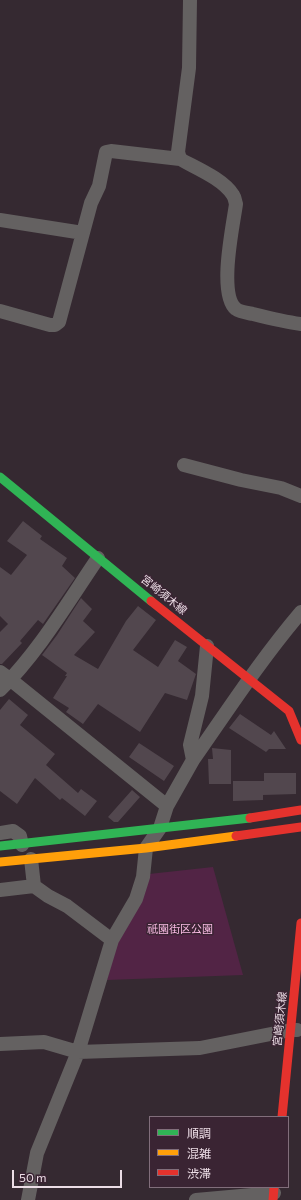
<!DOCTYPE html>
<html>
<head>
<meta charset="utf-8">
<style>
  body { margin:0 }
  #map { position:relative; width:301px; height:1200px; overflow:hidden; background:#352931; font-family:Commissioner,"Noto Sans JP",sans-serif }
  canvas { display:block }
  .legend { position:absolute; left:149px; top:1116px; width:140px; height:72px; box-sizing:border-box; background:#3a2433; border:1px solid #816e7b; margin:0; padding:5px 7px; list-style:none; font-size:12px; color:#ecdde6 }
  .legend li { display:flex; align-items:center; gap:8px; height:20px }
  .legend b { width:20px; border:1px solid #816e7b }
  .scale { position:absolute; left:12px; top:1170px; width:110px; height:18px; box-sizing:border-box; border:2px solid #ecdde6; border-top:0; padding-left:5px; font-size:12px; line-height:14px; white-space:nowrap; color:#ecdde6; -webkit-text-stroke:3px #3a2433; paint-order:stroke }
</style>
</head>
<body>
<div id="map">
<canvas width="301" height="1200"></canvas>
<ul class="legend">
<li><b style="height:5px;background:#30b455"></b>順調</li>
<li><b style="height:5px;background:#ff9f0a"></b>混雑</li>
<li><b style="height:5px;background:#e5322d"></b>渋滞</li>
</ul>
<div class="scale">50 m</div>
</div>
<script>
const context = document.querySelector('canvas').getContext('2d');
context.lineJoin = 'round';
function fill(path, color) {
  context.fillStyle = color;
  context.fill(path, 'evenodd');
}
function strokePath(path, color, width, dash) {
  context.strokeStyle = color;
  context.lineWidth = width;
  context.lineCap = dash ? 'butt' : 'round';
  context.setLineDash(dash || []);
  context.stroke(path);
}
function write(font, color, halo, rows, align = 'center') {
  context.font = font + ' Commissioner,"Noto Sans JP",sans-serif';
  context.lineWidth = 3;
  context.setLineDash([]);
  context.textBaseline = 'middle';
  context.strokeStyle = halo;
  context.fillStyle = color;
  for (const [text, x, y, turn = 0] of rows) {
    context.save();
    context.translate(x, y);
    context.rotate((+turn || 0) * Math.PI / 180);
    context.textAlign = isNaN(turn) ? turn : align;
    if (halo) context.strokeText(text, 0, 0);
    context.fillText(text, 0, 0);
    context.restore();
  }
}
fill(new Path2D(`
  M213,867L243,975L107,980L117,943L149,874Z`), '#522445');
fill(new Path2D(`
  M23,521L42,536L40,539L67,558L62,566L75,578L43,624L38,620L20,641L22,643L2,664H0V632L8,624L0,616V567L11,575L27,555L7,541Z
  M81,598L92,609L83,621L95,632L74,655L98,669L126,621L138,606L156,620L133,650L158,667L175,640L187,647L178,661L196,674L187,700L165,693L140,732L98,704L83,724L66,712L69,708L53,698L67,676H65L67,673L42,655L57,635Z
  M9,699L28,715L20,725L55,754L46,765L78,793L81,789L97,801L85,816L62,798L60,800L35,778L17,804L0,791V710Z
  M240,714L271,735L274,731L286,749H269L266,752L229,728Z
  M139,743L174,766L164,781L129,757Z
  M212,748L231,750V784H209L208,759H213Z
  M264,773H296V794L263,795V800L233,801V781H264Z
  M132,790L140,797L118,822H114L108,817Z`), '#52474e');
strokePath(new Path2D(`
  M190,0L189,68L178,152L180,159C196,168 223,179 233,195C235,198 235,201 236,204C233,226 218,294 236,309C240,312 248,313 253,314C269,318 285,322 301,324
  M0,220L83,233
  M0,311L50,325H55L59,322L91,203L99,186L106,152L111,151L180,159
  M184,465L241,480L281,488L301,496
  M0,672L11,680L167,806
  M0,690C38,653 68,602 98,558
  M193,760C228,710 261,659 301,612
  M0,833L13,831L20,836L22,845
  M31,859L34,886
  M0,890L34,886L48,896L67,906L112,940
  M0,1044L44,1042L78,1052L200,1048L291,1030H297
  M28,1200L37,1153L78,1052L112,940L136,899L143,877L146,848L160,828L167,806L193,760L190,745L202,696L207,646
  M196,1200L274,1193`), '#646161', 14);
strokePath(new Path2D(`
  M0,477L151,601
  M0,846L250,818`), '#30b455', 9);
strokePath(new Path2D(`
  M0,862L146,848L236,836`), '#ff9f0a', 9);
strokePath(new Path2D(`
  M151,601L289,711L301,740
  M250,818L301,810
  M236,836L301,827
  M282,1117L301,923
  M273,1200L274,1187`), '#e5322d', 9);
write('11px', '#ecdde6', '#3a2433', [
  ["宮崎須木線",164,595,39],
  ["宮崎須木線",280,1019,-84]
]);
write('11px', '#fabbe4', '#3a2433', [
  ["祇園街区公園",180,929]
]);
</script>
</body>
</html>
